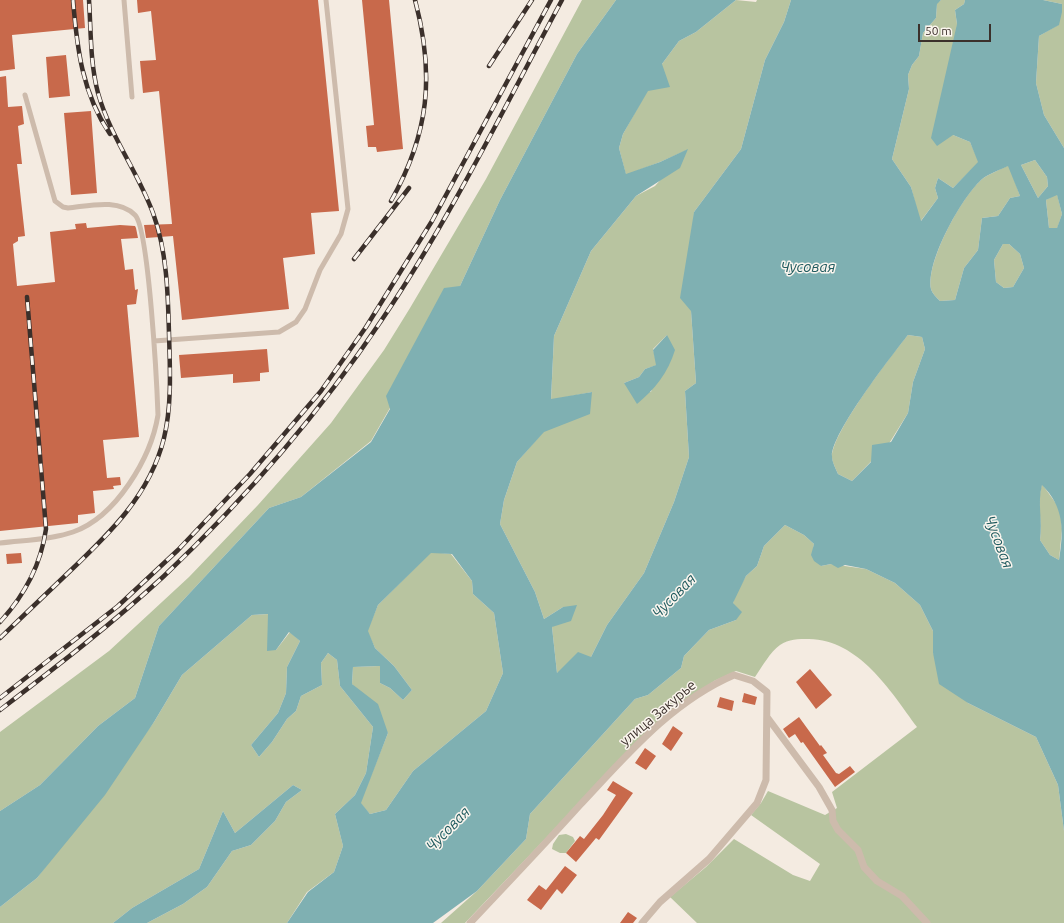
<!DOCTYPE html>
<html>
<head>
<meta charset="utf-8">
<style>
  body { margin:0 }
  #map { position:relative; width:1064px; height:923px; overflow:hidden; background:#f4ebe1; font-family:Ubuntu,sans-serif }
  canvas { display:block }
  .scale { position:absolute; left:918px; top:24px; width:73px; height:18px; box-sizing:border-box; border:2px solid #3b302b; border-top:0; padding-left:5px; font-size:12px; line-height:14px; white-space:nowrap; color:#3b302b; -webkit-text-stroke:3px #fbf5ee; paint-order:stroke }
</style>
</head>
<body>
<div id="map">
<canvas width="1064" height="923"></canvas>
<div class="scale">50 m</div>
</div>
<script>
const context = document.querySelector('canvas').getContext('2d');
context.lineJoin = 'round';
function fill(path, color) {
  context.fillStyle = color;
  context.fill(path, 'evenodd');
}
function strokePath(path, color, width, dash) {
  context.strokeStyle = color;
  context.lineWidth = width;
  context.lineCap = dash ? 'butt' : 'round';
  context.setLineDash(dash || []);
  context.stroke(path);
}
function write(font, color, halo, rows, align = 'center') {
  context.font = font + ' Ubuntu,sans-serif';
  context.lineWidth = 3;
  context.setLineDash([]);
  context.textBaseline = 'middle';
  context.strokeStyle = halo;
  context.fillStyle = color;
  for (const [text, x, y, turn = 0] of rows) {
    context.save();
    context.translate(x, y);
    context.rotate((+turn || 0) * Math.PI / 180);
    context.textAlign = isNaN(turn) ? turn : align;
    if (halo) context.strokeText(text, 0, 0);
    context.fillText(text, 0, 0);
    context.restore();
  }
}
fill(new Path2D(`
  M582,0H616L577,54L500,200L460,286L371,441L301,497L269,508L159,626L135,698L98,726L40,785L0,811V732L109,651L189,577L258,505L331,423L384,350L410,308L486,179Z
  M736,0L756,2L757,0H791L784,22L765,60L741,149L694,212L691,311L696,383L685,391L689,457L674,502L644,573L607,625L591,657L557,673L552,627L563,607L544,619L535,592L500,524L504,500L517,462L544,431L562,424L592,392L551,400L554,336L591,251L636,196L655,186L687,150L660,162L626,175L619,148L623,134L662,64L679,41L696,32ZM667,335L651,392L624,383L639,377L645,369L657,365L653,349Z
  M941,0H965L964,4L955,10L957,24L953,135L970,142L979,162L953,188L938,178L935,188L938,198L920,222L911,187L892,159L909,89L908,75L912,65L919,56L923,33L936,18L937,3Z
  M1043,0H1064V148L1044,115L1036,83L1039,36L1058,25L1062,4Z
  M1035,160L1047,177L1048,186L1038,198L1021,165Z
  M1009,165L1020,196L1010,198L998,216L982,218L978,250L964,268L955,300L940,301C937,298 932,293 931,289C926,262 961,198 981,180C988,174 1000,170 1009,165Z
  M1057,194L1062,214L1057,229L1049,228L1046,200Z
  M1003,244H1009L1020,254L1024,268L1013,287L1004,288L996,282L994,260Z
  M908,335L922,337L925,349L913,382L908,413L890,442L852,481L838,474C836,469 832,462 832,457C831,434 892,354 908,335Z
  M1042,484L1060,509L1062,529L1059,560L1050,555L1040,540C1043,520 1036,506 1042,484Z
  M785,525L804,535L814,544L813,550L821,566L831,564L866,569L895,583L920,605L933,631V653L968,703L1036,737L1058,785L1064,831V923H697L670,897L706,867L734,839L793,875L810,881L820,864L751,815L761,803L768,791L825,815L837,808L832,792L917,727C890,690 859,640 809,639C798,639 789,639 780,645C770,652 762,667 755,677L736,671L714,681L647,732L465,923H441L477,891L526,839L530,814L635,699L648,695L681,668L684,656L709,630L736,620L733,603L735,595L746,576L757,566L764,546Z
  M431,552L451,554L472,581L473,594L494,613L503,673L486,711L413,771L386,810L370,814L360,803L388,733L352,684L353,667L380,666V683L390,688L403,700L412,690L394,666L375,648L367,631L378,605Z
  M269,614L276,650L290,632L300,641L287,667L286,693L278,713L251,745L259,757L272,742L287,719L296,711L301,696L322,685L321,663L328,653L337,660L340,686L373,727L366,773L355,795L335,814L343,846L334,872L307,892L287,923H147L183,904L207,887L232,851L251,845L275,821L286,802L302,790L293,785L235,833L223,811L199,869L132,908L113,923H0V907L37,878L154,722L182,675L252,615Z
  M566,834L573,837L575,841L566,853H560L552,849L553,844L559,835Z`), '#b8c4a0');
fill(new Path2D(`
  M616,0H736L696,32L679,41L662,64L670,87L648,91L623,134L619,148L626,174L660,162L688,149L680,168L636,196L591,251L554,336L551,399L592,392L590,414L544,432L517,462L504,500L500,524L535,592L544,619L563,607L577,605L571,621L552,627L557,673L578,652L591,657L607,625L644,573L674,502L689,457L685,391L696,383L691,311L680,298L694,212L741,149L765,60L784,22L791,0H941L937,4L936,18L923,33L919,56L912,65L908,75L909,89L892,159L911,187L921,221L938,198L935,188L938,178L953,188L978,162L970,142L953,135L937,146L931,138L957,24L955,10L964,4L965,0H1043L1062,4V12L1059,25L1039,36L1036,83L1044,115L1064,148V831L1058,785L1036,737L968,703L939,684L933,653V631L920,605L895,583L866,569L845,565L838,568L831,564L821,566L814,561L811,555L814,544L804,535L785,525L764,546L757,566L746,576L733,603L742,612L736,620L709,630L684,656L681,668L648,695L635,699L530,814L526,839L477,891L433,923H287L308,892L334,872L343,846L335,814L355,795L366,773L373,727L340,686L337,660L328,653L321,663L322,685L301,696L296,711L287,719L272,742L259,757L251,745L278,713L286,693L287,667L300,641L289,632L276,650L267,651L268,614L252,615L182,675L154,722L105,795L37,878L0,907V811L40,785L98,726L135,698L159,626L269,508L301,497L371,442L390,409L386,396L444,288L460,286L500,200L577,54ZM1035,160L1047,177L1048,186L1038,198L1021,165ZM1008,166L1020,196L1010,198L998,216L982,218L978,250L964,268L955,300L940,301C937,298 932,293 931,289C926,261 961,199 981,180C988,174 1000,170 1008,166ZM1057,195L1062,214L1057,228H1049L1046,200ZM1003,244H1009L1020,254L1024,268L1013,287L1004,288L996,282L994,260ZM908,335L922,337L925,349L913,382L908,413L891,442L872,445L871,462L852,481L838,474C836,469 832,462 832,456C831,434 892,355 908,335ZM1042,485C1064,507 1064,530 1059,560L1050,555L1040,540C1043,520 1037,504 1042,485ZM431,553L452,554L472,581L473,594L494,613L503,673L486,711L413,771L386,810L370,814L361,803L388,733L378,704L352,684L353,667L380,666V683L390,688L403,700L412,690L394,666L375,648L368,631L378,605Z
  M667,335L675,350C668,373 655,389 637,404L624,383L639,377L645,369L656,365L653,350Z
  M293,785L302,790L286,802L275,821L251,845L232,851L207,887L183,904L147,923H113L132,908L199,869L223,811L235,833Z`), '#7fb0b2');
fill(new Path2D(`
  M0,0H83L85,28L12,35L15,69L0,71Z
  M137,0H318L339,211L311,213L315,254L283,258L289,309L182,320L173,236L146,238L144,225L172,224L159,91L143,93L140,61L156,60L151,11L138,13Z
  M362,0H389L403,149L377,152L376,147H368L366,126L374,125Z
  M66,55L70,96L49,98L46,57Z
  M6,76L8,107L22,106L24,124L18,126L22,164H17L25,236L18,237V241L13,244L17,286L55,282L50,232L76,229L75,224L86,223L87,228L120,225L135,226L136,228L138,238L121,239L125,270L133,269L135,290L138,289L136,304L127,305L139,437L103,440L107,478L120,477L121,485L113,486L114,489L93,491L95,513L78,515V523L0,531V77Z
  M91,111L97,193L71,195L64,113Z
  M267,349L269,372L260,373V381L233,383V374L181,378L179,355Z
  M21,553L22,563L7,564L6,554Z
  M810,669L832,695L816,709L796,682Z
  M744,693L757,697L755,705L742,702Z
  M720,697L734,701L732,711L717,707Z
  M799,717L820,746L821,745L827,753L823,755L836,773L839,774L850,766L855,772L835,787L803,742L801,743L795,734L789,738L783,729Z
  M673,726L683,733L671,751L662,744Z
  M645,748L656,756L646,770L635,763Z
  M613,781L633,793L599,840L596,838L576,862L566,853L580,836L584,839L603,815L616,795L607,790Z
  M565,866L577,875L562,894L557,889L541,910L527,900L539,885L546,890Z
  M628,912L637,918L633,923H620Z`), '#c8694b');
strokePath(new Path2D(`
  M124,0L132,97
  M154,341L279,332L296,322L305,309L320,270L341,234L348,209L326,0
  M0,543C23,540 50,540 73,532C116,517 151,458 158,415C157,387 149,229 135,215C118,198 89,206 68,208L63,207L55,201L25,95`), '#cdbbac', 5);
strokePath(new Path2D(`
  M767,717L819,787L832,810L833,821L838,830L858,850L864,867L877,881L902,896L927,923
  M470,923C507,884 544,845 580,805C626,756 671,702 734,675L753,681L767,692L766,780L757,803L709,859L660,902L642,923`), '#cdbbac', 7);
const rail = new Path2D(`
  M73,0C77,48 82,93 110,134
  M489,66L532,0
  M391,201C429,134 435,75 415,0
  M354,259L409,188
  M0,622C24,596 41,564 46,529L27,297
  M0,638C23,616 45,595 68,573C109,534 150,495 164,438C172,405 170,368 169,334C168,294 167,251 153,213C138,172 110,136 98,93C90,63 91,30 89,0
  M0,698L118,606L178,550L250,474L321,391L366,327L432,221L551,0
  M0,710C56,667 112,624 164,576C245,499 319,414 381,321C450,219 504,108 562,0`);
strokePath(rail, '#3b302b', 4.5);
strokePath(rail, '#fbf5ee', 3, [9]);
write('14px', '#3b302b', '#fbf5ee', [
  ["улица Закурье",658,713,-40]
]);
write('italic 15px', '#1f5a5e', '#fbf5ee', [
  ["Чусовая",808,267],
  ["Чусовая",999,542,69],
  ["Чусовая",674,596,-46],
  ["Чусовая",448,829,-46]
]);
</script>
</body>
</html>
